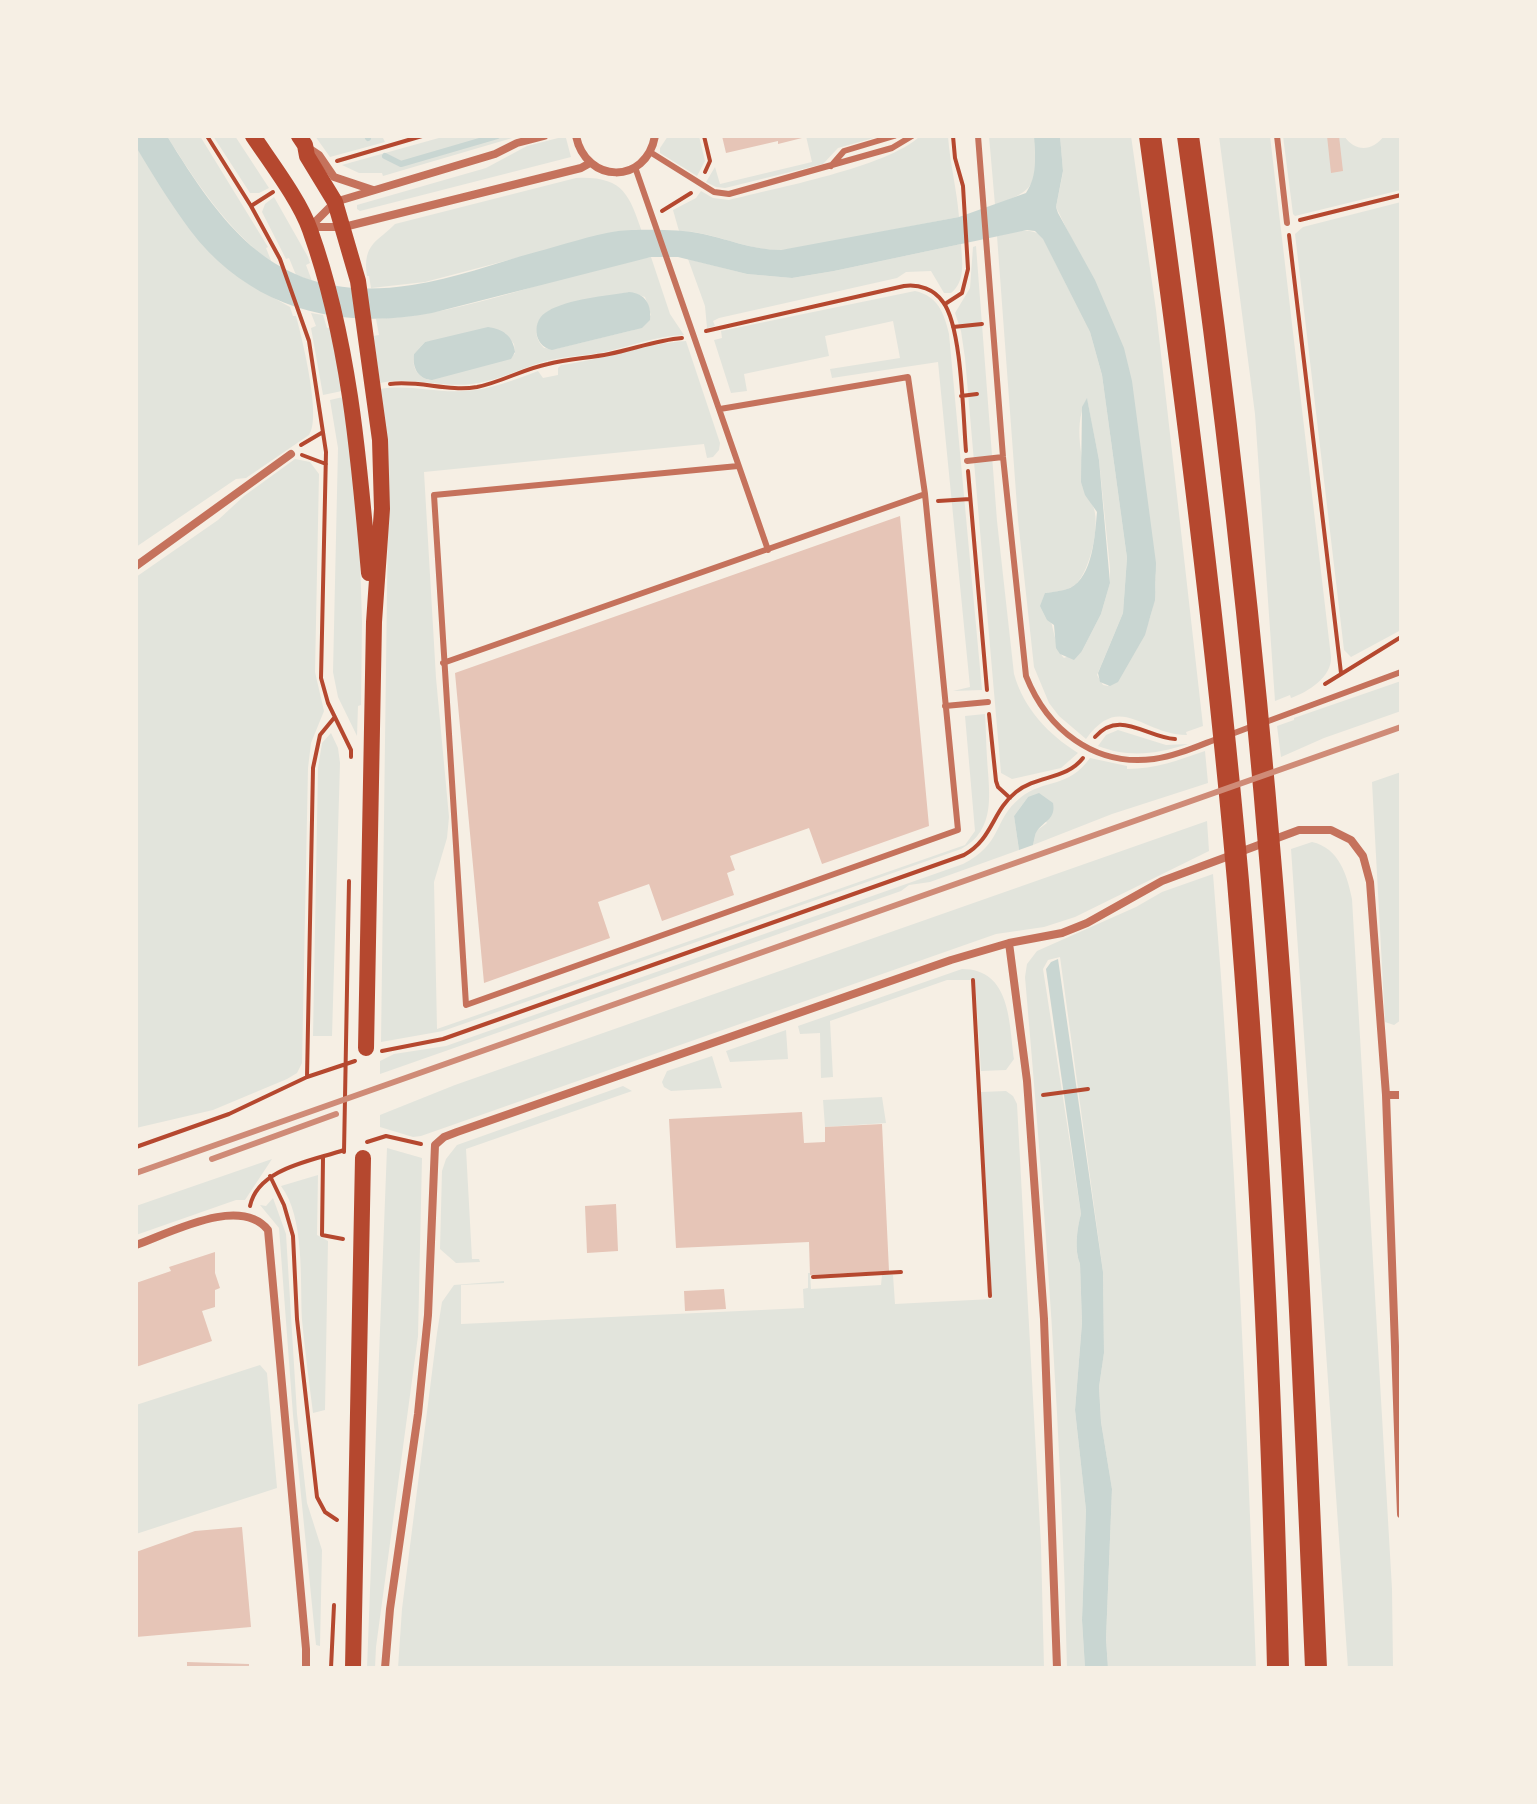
<!DOCTYPE html>
<html>
<head>
<meta charset="utf-8">
<style>
  body { margin:0 }
  #map { position:relative; width:1537px; height:1804px; overflow:hidden; background:#f6efe4; font-family:"Open Sans",sans-serif }
  canvas { display:block }
  .frame { position:absolute; inset:0; border:138px solid #f6efe4; pointer-events:none }
</style>
</head>
<body>
<div id="map">
<canvas width="1537" height="1804"></canvas>
<div class="frame"></div>
</div>
<script>
const context = document.querySelector('canvas').getContext('2d');
context.lineJoin = 'round';
function fill(path, color) {
  context.fillStyle = color;
  context.fill(path, 'evenodd');
}
function strokePath(path, color, width, dash) {
  context.strokeStyle = color;
  context.lineWidth = width;
  context.lineCap = dash ? 'butt' : 'round';
  context.setLineDash(dash || []);
  context.stroke(path);
}
fill(new Path2D(`
  M167,136H200L268,247L266,248L272,263C227,229 197,184 167,136Z
  M213,136H235L269,188L259,193H250Z
  M315,136H382L385,142L330,157Z
  M446,136H519L383,176L382,173H359L342,165Z
  M668,136H699L705,161L697,176L660,153V148Z
  M806,136H881L838,148L823,164L725,188L716,187L706,182L715,167L720,184L812,162Z
  M920,136H948C950,164 957,190 959,217L793,249C751,255 717,231 679,231L673,210L696,198L701,191L713,198L729,200C775,188 888,167 920,136Z
  M989,136H1034C1036,181 1041,189 995,205Z
  M1060,136H1131L1156,310L1203,726L1186,732L1187,735C1142,735 1121,691 1086,739L1059,716L1049,703L1034,667L1018,520L997,236C1012,233 1029,226 1042,236L1090,332L1102,375L1127,558L1123,613L1097,675L1103,685L1108,686C1138,645 1155,628 1156,575L1074,244L1056,207L1063,172ZM1087,399L1099,460L1110,568V583L1101,614L1082,651L1064,658C1055,649 1049,608 1045,593C1055,592 1068,591 1076,584C1090,571 1102,521 1092,504C1086,473 1070,428 1087,399Z
  M1219,136H1270L1331,657C1332,677 1308,692 1291,698L1290,695L1275,701L1255,414Z
  M1283,136H1344C1355,152 1372,152 1384,136H1401V190L1295,216L1293,214Z
  M562,137L566,138L571,157L360,211L357,209V205L486,168L527,146Z
  M136,147L201,242L247,283L290,307L293,316H296C302,338 322,418 309,435L246,478L236,479L136,547Z
  M576,178C623,176 629,194 642,232L619,231L425,282L371,288L369,276H367C362,243 379,241 395,224Z
  M274,197L308,257L310,263L306,265L312,281L296,275L289,258L286,259L262,212L265,204Z
  M1401,202V630L1351,657L1344,650L1295,234L1303,227Z
  M961,244C962,261 966,281 951,293H944L931,271L906,272L897,278L719,318L713,321L715,326L707,328L705,306L688,259L747,274L792,278L834,271Z
  M976,246L997,521L1014,674C1024,709 1048,734 1078,753L1061,768L1012,779L1001,773L965,358L961,331L955,313L970,288L973,247Z
  M651,257L670,314L684,335C656,336 631,346 605,352C585,356 563,356 543,362C519,369 498,381 472,384C441,388 411,376 380,383L373,336L379,335L376,319C471,315 559,272 651,257ZM629,292L645,297L651,315L633,330L555,349L544,348C531,335 536,319 550,310ZM505,333L514,344L515,354L429,380C416,376 412,367 414,354L425,342Z
  M915,291C938,296 944,313 949,334L982,690L953,691L970,687L938,362L832,378L830,369L900,358L893,321L825,336L829,356L744,374L747,391L731,393L714,340L722,338L721,331Z
  M311,313L323,315L327,328L331,327L342,391L323,395L311,328L316,326Z
  M686,341L720,443L719,450L713,457L707,458L704,444L424,472L436,678L449,817L447,838L434,882L437,1029L965,845L975,831L965,716L985,714C986,729 986,744 987,758C989,792 997,830 961,849L443,1031L381,1042L388,517L380,389C409,384 435,393 464,391C490,390 514,380 538,371L543,378L558,375V368L561,365C603,360 646,343 686,341Z
  M343,397L359,524L362,622L361,705L358,706L357,736L338,697L333,672L338,448L330,400Z
  M295,459L310,462L319,474L315,672L324,711L311,743L308,768L302,1063L297,1073L287,1079L213,1110L136,1128V577L218,520L244,496Z
  M1401,681V711L1324,738L1281,757L1277,726L1294,720V718Z
  M1118,730L1166,745L1188,744C1157,754 1129,758 1098,746L1106,735Z
  M331,733L338,748L340,763L332,1036H313L318,768L322,743Z
  M1205,751L1208,783L1112,814L1033,845L1036,831L1047,823L1028,797L1014,816L1019,850L930,882L909,885L901,891L380,1074V1061L394,1054L446,1046L963,864C1003,844 993,820 1020,798C1045,778 1068,789 1090,758L1127,766V769C1155,769 1179,760 1205,751Z
  M1401,772V1020L1394,1025L1385,1022L1372,782Z
  M1207,821L1209,851L1075,917L1044,927L996,934L421,1136L413,1137L380,1127V1115L455,1085Z
  M1312,842C1339,848 1347,875 1352,899L1392,1589L1393,1668H1348L1291,849Z
  M1213,874C1235,1138 1246,1403 1256,1668H1108L1106,1639L1112,1489L1101,1422L1099,1387L1104,1353L1103,1272L1060,957L1048,960L1043,969L1081,1214C1077,1228 1074,1250 1080,1264L1082,1323L1075,1410L1086,1510L1082,1620L1085,1668H1067C1062,1437 1045,1207 1025,977L1027,964L1037,951L1136,907L1162,892Z
  M962,969C1011,969 1009,1023 1014,1059L1006,1070L981,1071L975,980H947L830,1021L833,1077L821,1078L820,1033L800,1034L798,1026Z
  M786,1030L788,1059L730,1062L726,1051Z
  M712,1056L722,1088L671,1091L664,1087L662,1082L667,1071Z
  M623,1086L632,1091L466,1149L472,1259H479L480,1262L456,1263L440,1249L442,1171L446,1159L457,1145Z
  M1006,1091L1013,1096L1017,1104L1041,1546L1044,1668H398L402,1609L437,1333L442,1302L454,1285L504,1281V1283L461,1285V1324L804,1308L803,1289L808,1288V1273H810L811,1289L881,1285L882,1275H893L895,1304L992,1299L981,1092Z
  M882,1097L886,1123L825,1127L823,1100Z
  M387,1148L422,1158L418,1336L376,1647L375,1668H367Z
  M272,1159L245,1200H236L136,1235V1206Z
  M318,1175L317,1235L328,1241L325,1410L313,1413C309,1382 305,1351 302,1320C300,1281 305,1217 281,1186Z
  M273,1198L286,1234L297,1414L307,1503L322,1550L320,1646L316,1645L293,1415L279,1228L260,1205L266,1206Z
  M260,1365L267,1373L277,1488L136,1534V1405Z`), '#e2e4dc');
fill(new Path2D(`
  M136,136H167C229,237 282,305 412,285C454,279 495,263 536,252C563,245 591,235 618,231C636,229 680,229 698,233C726,238 751,250 781,250L959,217L1026,193C1038,175 1035,157 1034,136H1060L1063,171L1056,207L1058,213L1095,280L1124,348L1132,381L1156,563L1155,600L1145,635L1118,682L1110,686L1100,682L1098,673L1123,613L1127,558L1102,375L1090,332L1043,239L1035,231L1027,230L834,271L792,278L747,274L678,257H651L432,313C338,331 249,308 190,230C170,203 153,175 136,147Z
  M629,292C645,293 652,305 650,320L642,328L552,350C533,346 531,320 548,311C568,299 606,296 629,292Z
  M488,327C503,329 513,336 515,352L511,359L432,380C418,379 412,368 414,354L425,342Z
  M1087,398L1099,460L1110,583L1101,614L1082,651L1074,660L1060,654L1056,648L1054,625L1047,620L1040,606L1045,593C1053,592 1062,591 1070,588C1093,577 1095,534 1097,512L1085,495L1081,482L1082,407Z
  M1039,793L1053,803C1056,819 1045,820 1037,831C1035,833 1034,842 1033,845L1019,850L1014,816L1028,797Z
  M1058,959L1103,1272L1104,1353L1099,1387L1101,1422L1112,1489L1106,1639L1108,1668H1085L1082,1620L1086,1510L1075,1410L1082,1323L1080,1264C1074,1250 1077,1228 1081,1214L1046,969L1051,962Z`), '#c9d6d2');
strokePath(new Path2D(`
  M367,136L368,138
  M385,156L401,164L497,136`), '#c9d6d2', 6);
fill(new Path2D(`
  M722,136H806V137L778,144V141L726,153Z
  M1327,136H1339L1343,171L1331,173Z
  M900,516L929,826L822,864L809,828L730,856L735,870L727,873L734,895L662,921L649,884L598,902L610,938L484,983L455,673Z
  M802,1112L804,1143L825,1142V1127L882,1124L889,1271L810,1275L809,1242L676,1248L669,1119Z
  M616,1204L618,1251L587,1253L585,1206Z
  M215,1252V1273L220,1288L215,1290V1307L202,1311L212,1341L136,1367V1283L171,1271L169,1267Z
  M724,1289L726,1309L685,1311L684,1291Z
  M242,1527L251,1627L136,1637V1552L195,1531Z
  M187,1662L249,1664V1668H187Z`), '#e6c5b7');
strokePath(new Path2D(`
  M207,136L251,206L280,259L309,341L326,452L321,678L328,703L351,750V757
  M704,136L710,161L705,172
  M337,161L422,136
  M251,206L273,192
  M662,211L691,193
  M1300,220L1401,195
  M1289,235L1341,673
  M945,304L962,293L968,269L963,186L955,158L953,136
  M953,327L982,324
  M706,331L904,286C919,284 934,289 943,302C962,327 963,417 966,451
  M390,384C419,380 448,392 477,387C502,382 523,369 548,364C568,359 589,358 609,354C634,349 657,340 682,338
  M961,396L977,394
  M301,445L323,432
  M302,455L326,464
  M968,471L987,690
  M938,501L970,499
  M1325,684L1401,637
  M989,714L996,781L998,787L1010,798
  M1095,737C1119,709 1146,737 1175,739
  M973,980L990,1296
  M382,1051L443,1039L964,855C993,839 992,811 1016,792C1037,775 1066,780 1083,758
  M307,1077L313,768L320,735L334,718
  M1043,1095L1088,1089
  M367,1142L386,1136L421,1144
  M136,1147L229,1114L307,1077L355,1061
  M344,1152L349,881
  M323,1158L322,1235L343,1239
  M270,1176L284,1205L293,1236L297,1319L317,1497L325,1512L337,1520
  M250,1206C258,1168 312,1161 344,1150
  M813,1277L901,1272
  M331,1668L334,1605`), '#b5482f', 4);
strokePath(new Path2D(`
  M978,136L1003,457L1026,676C1047,729 1094,767 1154,759C1176,756 1198,746 1219,738
  M1277,136L1287,223
  M650,152L714,192L729,194L892,148L912,136
  M831,166L844,151L894,136
  M635,167L768,550
  M720,409L908,377L925,494L958,830L466,1005L434,495L738,466
  M967,461L1003,457
  M443,663L925,494
  M945,706L988,702
  M1263,723L1401,672
  M1229,735L1253,726`), '#c5725c', 6);
strokePath(new Path2D(`
  M576,136C586,184 646,185 655,136
  M307,147L319,155L334,177L373,190
  M310,227H344L581,168L590,163
  M310,227L335,202L495,154L517,143L544,136
  M136,566L291,454
  M1009,943L1027,1081L1044,1319L1057,1668
  M1386,1095H1401
  M136,1245C170,1233 240,1195 268,1230L306,1649V1668
  M385,1668L390,1609L418,1414L428,1315L435,1145L444,1137L457,1132L951,960L1009,943L1062,933L1087,923L1162,881L1299,830H1331L1351,840L1363,856L1370,882L1386,1095L1401,1514`), '#c5725c', 8);
strokePath(new Path2D(`
  M253,136C271,163 300,201 310,230C349,339 359,458 369,573
  M299,136L305,145L307,156L335,202L358,281L380,440L382,509L374,622L366,1048
  M353,1668L363,1158`), '#b5482f', 16);
strokePath(new Path2D(`
  M1150,136C1184,384 1216,632 1238,881C1260,1142 1272,1405 1278,1668
  M1188,136C1223,383 1252,632 1272,881C1294,1143 1305,1405 1316,1668`), '#b5482f', 22);
strokePath(new Path2D(`
  M212,1159L336,1114
  M136,1173L1401,727`), '#cf8b77', 6);
</script>
</body>
</html>
